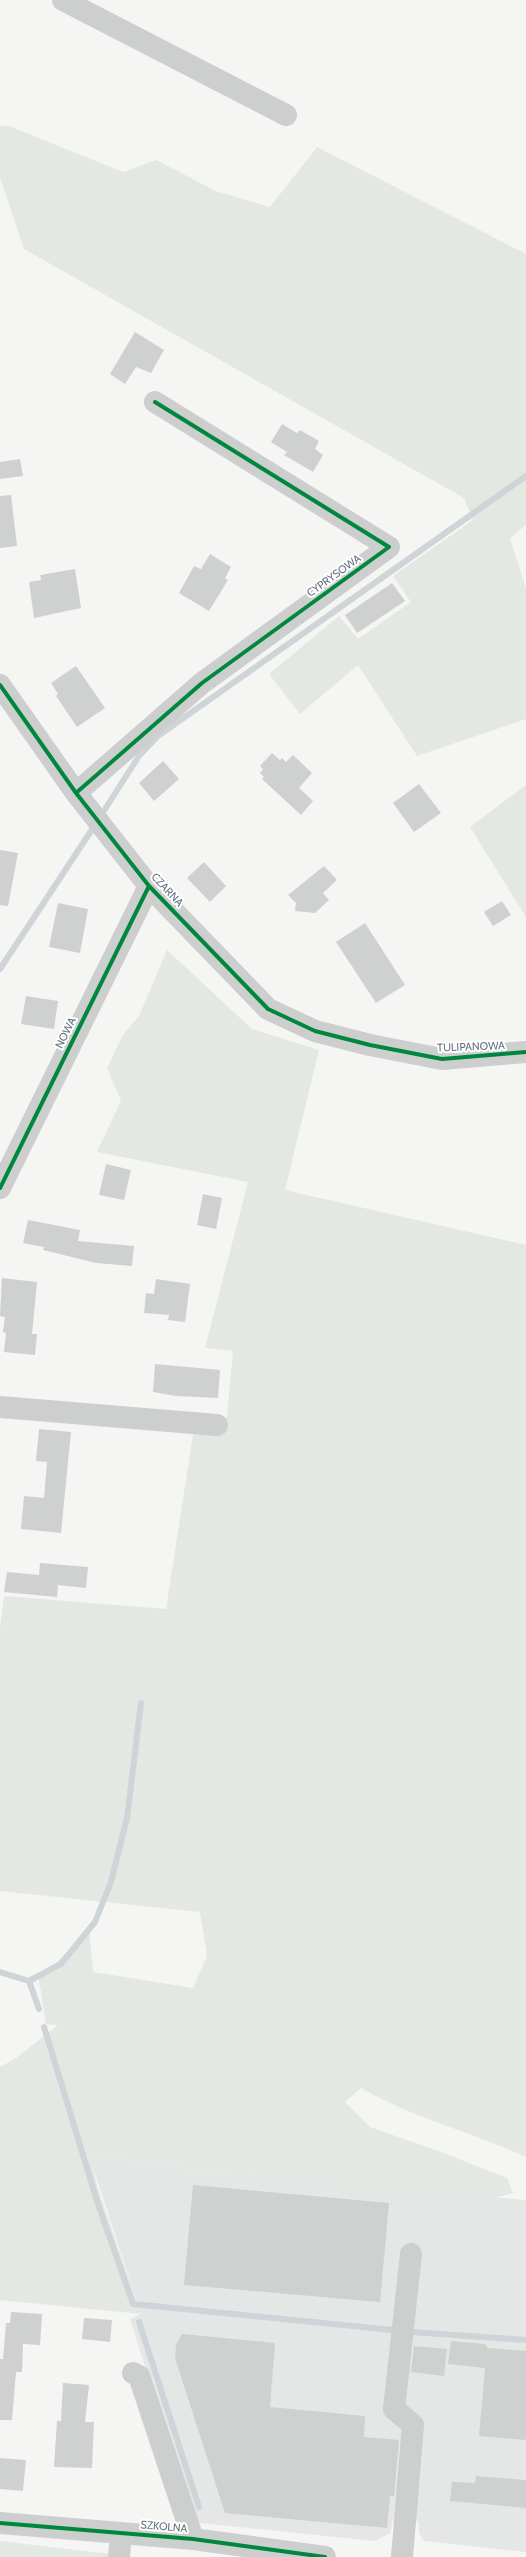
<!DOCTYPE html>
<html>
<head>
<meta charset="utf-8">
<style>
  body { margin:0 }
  canvas { display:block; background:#f5f5f3 }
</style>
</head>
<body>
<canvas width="526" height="2557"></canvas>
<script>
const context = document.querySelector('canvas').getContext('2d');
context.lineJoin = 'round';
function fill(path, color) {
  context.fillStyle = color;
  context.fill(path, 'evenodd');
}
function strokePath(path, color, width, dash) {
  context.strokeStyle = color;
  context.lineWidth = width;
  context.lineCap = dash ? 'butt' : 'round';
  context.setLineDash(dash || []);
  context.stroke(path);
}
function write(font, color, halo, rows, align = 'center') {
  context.font = font + ' Cabin,sans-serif';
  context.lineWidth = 4;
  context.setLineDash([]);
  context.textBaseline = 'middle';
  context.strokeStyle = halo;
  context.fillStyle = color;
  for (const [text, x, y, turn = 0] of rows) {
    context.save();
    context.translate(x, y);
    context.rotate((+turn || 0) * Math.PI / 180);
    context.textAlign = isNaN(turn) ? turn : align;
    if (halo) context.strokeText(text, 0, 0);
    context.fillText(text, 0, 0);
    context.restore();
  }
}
fill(new Path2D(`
  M89,2155L213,2172L526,2200V2552L424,2541L419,2533L418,2521L393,2519L390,2533L375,2541L200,2523L193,2517L130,2319L141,2314Z`), '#e5e6e6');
fill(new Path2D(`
  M0,126H9L123,172L156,160L216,191L270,207L317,147L526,254V525L510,538L526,589V719L417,756L358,665L300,714L269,674L339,616L358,639L411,602L393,576L473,520L464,498L24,249L0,178Z
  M526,785V917L470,827Z
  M167,950L252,1029L319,1050L285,1190L526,1245V2157C472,2132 413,2118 361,2088L345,2102L370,2127L441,2152L507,2178L513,2193L494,2198L463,2195L213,2172L90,2155L98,2189L141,2314L0,2300V2067L16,2058L58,2025L46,2024L39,1980L89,1929L93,1972L193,1988L207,1956L200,1912L0,1891V1628L4,1596L166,1609L196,1415L227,1417L233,1351L205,1348L248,1182L97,1152L121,1101L107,1068L123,1035L139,1016Z
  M0,2541L110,2554L109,2557H0Z`), '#e4e8e2');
strokePath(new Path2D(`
  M100,817L139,756L158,736L526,476
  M0,969L95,825
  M0,1972L29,1981L39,2009
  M29,1981L61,1964L95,1922L111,1882L127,1818L141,1703
  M44,2027L98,2204L133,2304L393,2330
  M139,2322L199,2507
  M412,2332L526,2340`), '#ced4d8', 6);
fill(new Path2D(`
  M135,332L164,350L151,373L136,367L125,384L110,374Z
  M282,424L297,433L300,430L319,441L315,449L323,455L313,472L284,455L287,452L271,442Z
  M20,459L23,476L0,479V462Z
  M11,495L17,546L0,548V496Z
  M210,554L231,567L225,578L228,580L209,611L179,593L194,566L201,569Z
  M75,569L81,608L34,618L29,582L41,580L40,575Z
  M392,583L405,601L357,633L345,615Z
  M76,666L105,708L77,727L56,696L58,694L51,683Z
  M272,753L280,760L282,758L286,762L293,755L312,773L299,788L313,801L301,815L262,779L264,777L260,773L263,769L260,766Z
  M163,761L179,779L154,801L139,783Z
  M419,784L441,813L414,832L393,803Z
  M0,850L18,853L8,906L0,905Z
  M204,862L226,886L210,902L187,878Z
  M324,866L337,880L323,893L329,900L315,913L295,911L296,903L288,895Z
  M502,901L511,915L493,926L484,912Z
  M58,903L88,909L80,953L49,947Z
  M365,923L405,985L376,1003L336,942Z
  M26,996L58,1001L54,1029L21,1024Z
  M106,1164L131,1170L124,1200L99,1195Z
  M203,1194L222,1198L216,1229L197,1225Z
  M28,1220L80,1230L78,1241L134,1246L132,1266L96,1263L43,1250L44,1247L23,1243Z
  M2,1278L37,1282L32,1334H37L35,1355L4,1352L6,1333L3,1332L5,1317L0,1316Z
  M156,1279L190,1284L185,1322L168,1320L169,1315L144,1313L146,1293L154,1294Z
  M155,1364L220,1370L218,1398L176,1396L153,1392Z
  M39,1429L71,1432L61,1533L21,1529L24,1496L44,1498L47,1462L36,1461Z
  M40,1563L88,1567L86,1588L58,1585L57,1597L4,1592L7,1572L39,1575Z
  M193,2185L389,2203L380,2302L184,2285Z
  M11,2312L42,2314L40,2345L23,2344L22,2372H16L12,2420H0V2359H3L6,2323H10Z
  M84,2318L112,2320L110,2342L82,2339Z
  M182,2334L275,2343L270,2407L365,2416L364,2437L399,2440L394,2496H390L387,2528L225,2513L175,2358L176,2345Z
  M451,2341L485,2344L488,2348L526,2351V2440L479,2436L485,2368L448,2364Z
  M414,2346L447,2349L444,2376L411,2372Z
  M63,2383L89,2385L85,2422H94L92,2468L54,2467L57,2421H61Z
  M0,2458L26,2460L23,2491L0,2489Z
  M476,2476L526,2480V2508L450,2501L452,2482L475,2483Z`), '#cfd0d0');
strokePath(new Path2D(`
  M63,0L286,115
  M0,685L76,793L149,886L268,1009L315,1031L370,1045L442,1059L526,1052
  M76,793L202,683L389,547L155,402
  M0,1188L149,886
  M0,1407L217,1425
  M133,2373L139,2376L193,2539
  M0,2523L193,2539L325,2557
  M119,2557L121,2533
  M402,2557L413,2425L394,2409L411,2254`), '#cdcece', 22);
strokePath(new Path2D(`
  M0,685L76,793L149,886L268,1009L315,1031L370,1045L442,1059L526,1052
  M76,793L202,683L389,547L155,402
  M0,1188L149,886
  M0,2523L193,2539L325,2557`), '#00873e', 4);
write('11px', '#667382', '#fff', [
  ["CYPRYSOWA",334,576,-36],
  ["CZARNA",167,890,47],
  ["NOWA",66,1033,-64],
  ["TULIPANOWA",471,1047,-2],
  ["SZKOLNA",164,2527,5]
]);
</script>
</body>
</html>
